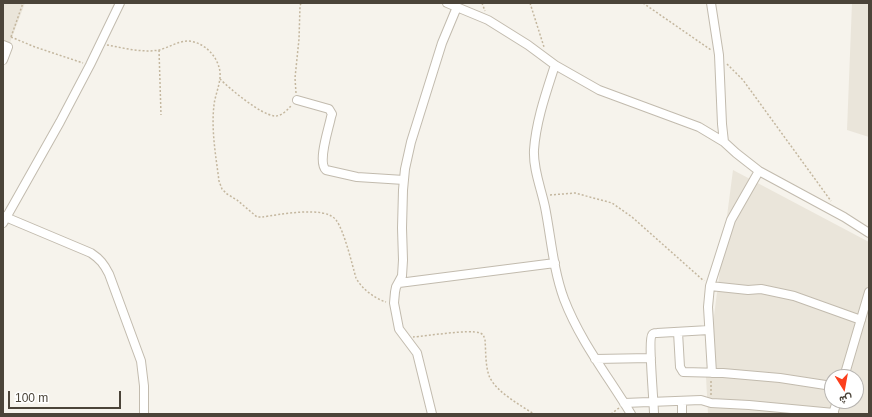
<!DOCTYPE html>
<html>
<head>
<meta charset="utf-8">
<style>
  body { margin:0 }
  #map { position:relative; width:872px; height:417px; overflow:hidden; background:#f6f3ec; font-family:Arial,Vazirmatn,sans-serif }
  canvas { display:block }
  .frame { position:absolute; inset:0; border:4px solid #4b4439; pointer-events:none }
  .north { position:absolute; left:824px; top:369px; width:40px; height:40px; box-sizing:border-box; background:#fff; border:1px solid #b7b4b0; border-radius:50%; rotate:169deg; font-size:11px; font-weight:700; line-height:16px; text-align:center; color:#4b4439 }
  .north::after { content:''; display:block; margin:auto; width:14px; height:18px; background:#fc3f1d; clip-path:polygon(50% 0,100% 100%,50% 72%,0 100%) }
  .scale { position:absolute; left:8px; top:391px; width:113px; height:18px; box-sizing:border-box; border:2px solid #4b4439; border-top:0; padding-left:5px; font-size:12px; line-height:14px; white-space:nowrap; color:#4b4439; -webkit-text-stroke:3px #fff; paint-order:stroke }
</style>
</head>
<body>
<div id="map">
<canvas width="872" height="417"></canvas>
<div class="frame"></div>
<div class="north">ش</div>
<div class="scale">100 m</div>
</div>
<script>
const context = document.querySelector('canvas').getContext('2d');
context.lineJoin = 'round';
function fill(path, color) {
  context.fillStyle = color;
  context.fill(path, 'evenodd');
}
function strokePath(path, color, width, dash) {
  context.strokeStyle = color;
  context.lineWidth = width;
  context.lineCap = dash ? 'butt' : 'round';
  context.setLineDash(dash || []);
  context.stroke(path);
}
fill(new Path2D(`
  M3,3H25L3,61Z
  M852,3H869V137L847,130Z
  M733,170L869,242V414H708L706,377ZM832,377H856V401H832Z`), '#eae5da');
const minor = new Path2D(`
  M447,3L488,20L528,45L555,65L599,90L699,127L724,142
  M711,3L719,55L722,124L724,142L736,153L759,171L844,217L869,233
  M3,45L8,47L3,60
  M555,65C546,93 536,121 534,150C533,169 541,188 545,207C551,237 553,269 564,299C580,341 608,376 631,414
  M297,100L329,109L332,114L331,117C329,128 317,162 326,170L357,177L404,180
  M3,216L91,253C100,259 104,264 109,274L141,361L144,386V414
  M3,223L60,122L90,65L120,3
  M399,283L555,263
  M710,286L748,290L761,289L794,296L861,320
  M678,332L680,367L683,372L723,373L780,378L832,386
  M595,359L651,358
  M712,373L708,307L710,286L731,220L759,171
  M844,377L869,292
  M682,401V414
  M624,403L701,400L711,403L749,405L834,413
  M432,414L417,353L399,329L394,303L395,292L396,287L402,276L403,260L402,228L403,190L405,169L411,142L442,43L457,7
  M654,414C654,403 648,340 652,335C653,333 655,333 657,333L709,330
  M833,414L837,401`);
strokePath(minor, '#c2bbae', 10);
strokePath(new Path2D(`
  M482,3L485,11
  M530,3L544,47
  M643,3L711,50
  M11,37L35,47L83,63
  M11,37L23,3
  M107,45C124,48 142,53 159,50C168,48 178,41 188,41C204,42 218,56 220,72C221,83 215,95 214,105C211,130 216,157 219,181L222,189L227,194L237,200L257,217H262C278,215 325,205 336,220C344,230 352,264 356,278C362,289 374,298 386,302
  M159,50L161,115
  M727,64L743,80L831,201
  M220,79C230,89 261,115 275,116C282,116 287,110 291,106
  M296,93L295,78L299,39L300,6L301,3
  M550,195L575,193L612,203L632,217L704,281
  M413,337C427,336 470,329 480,333C483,334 484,336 485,340C486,351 485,367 490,378C498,393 520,405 534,414
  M711,395V381
  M611,414L619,408`), '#c4b79f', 1.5, [2, 2]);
strokePath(minor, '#fff', 8);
</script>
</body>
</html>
